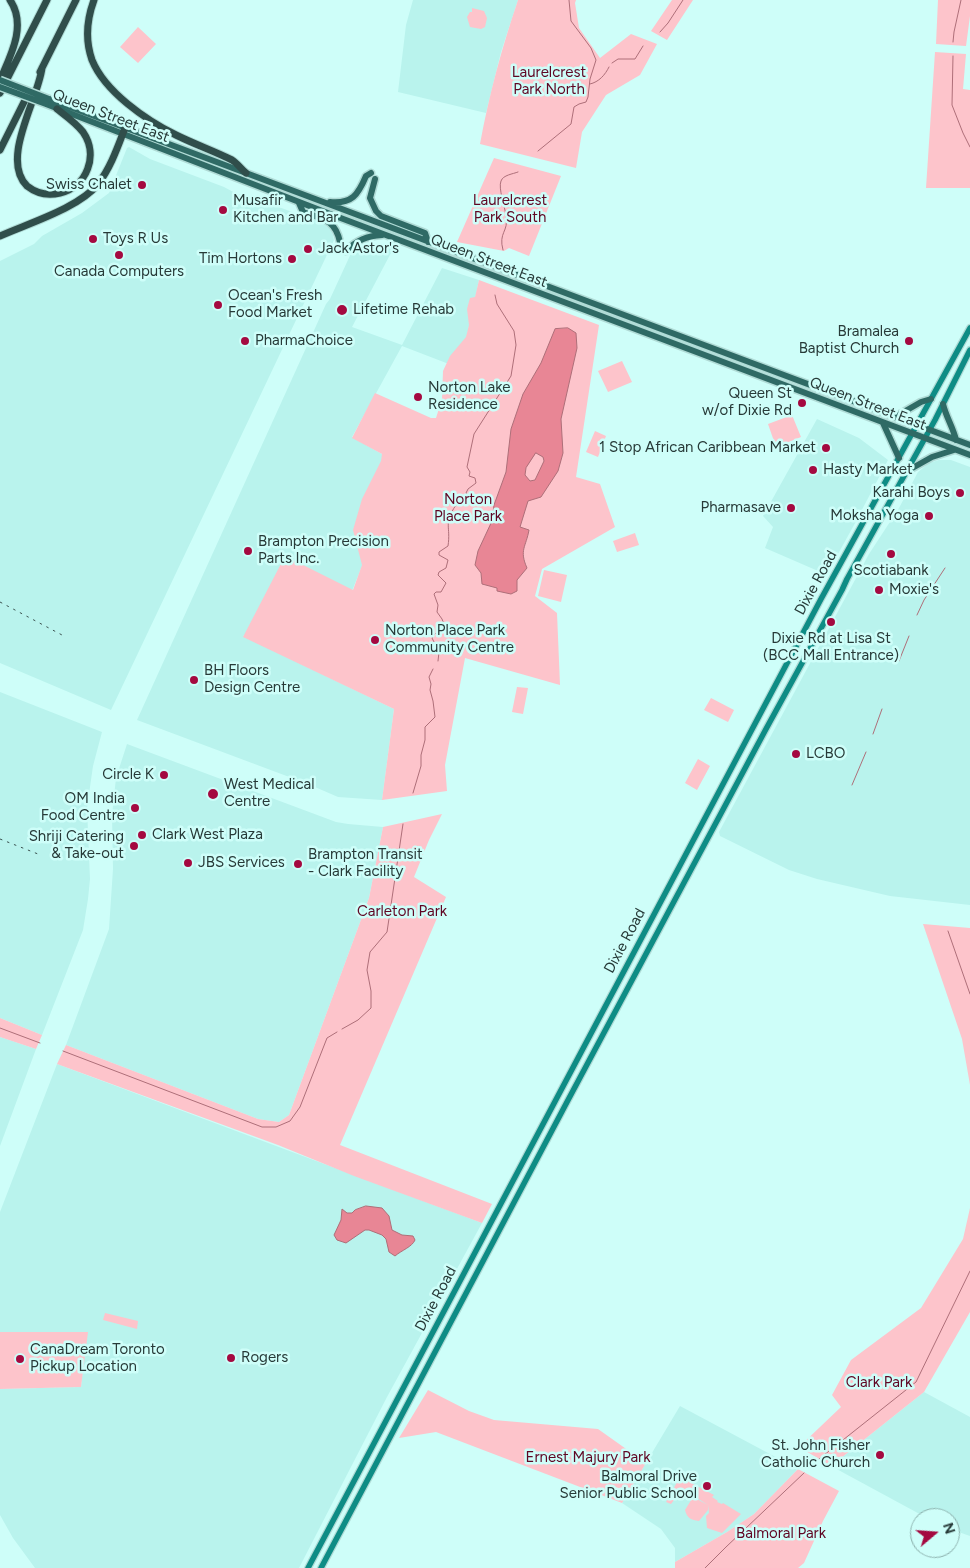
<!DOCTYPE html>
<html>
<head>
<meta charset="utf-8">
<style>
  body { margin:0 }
  #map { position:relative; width:970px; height:1568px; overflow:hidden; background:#cefef9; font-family:Figtree,sans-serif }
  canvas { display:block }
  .north { position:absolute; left:910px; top:1508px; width:50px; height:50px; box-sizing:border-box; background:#cefef9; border:1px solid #8bb0ac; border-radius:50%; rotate:72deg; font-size:14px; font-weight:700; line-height:20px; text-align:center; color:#273a38 }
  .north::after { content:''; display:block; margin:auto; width:18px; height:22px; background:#a40940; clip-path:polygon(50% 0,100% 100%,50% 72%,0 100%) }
</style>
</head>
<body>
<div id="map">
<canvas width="970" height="1568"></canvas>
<div class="north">N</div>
</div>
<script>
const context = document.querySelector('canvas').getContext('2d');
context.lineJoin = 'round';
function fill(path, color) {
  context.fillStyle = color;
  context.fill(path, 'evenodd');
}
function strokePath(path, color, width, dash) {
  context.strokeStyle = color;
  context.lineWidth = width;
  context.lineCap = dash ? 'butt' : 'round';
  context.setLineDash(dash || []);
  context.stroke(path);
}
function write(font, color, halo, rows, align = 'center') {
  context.font = font + ' Figtree,sans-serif';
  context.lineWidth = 5;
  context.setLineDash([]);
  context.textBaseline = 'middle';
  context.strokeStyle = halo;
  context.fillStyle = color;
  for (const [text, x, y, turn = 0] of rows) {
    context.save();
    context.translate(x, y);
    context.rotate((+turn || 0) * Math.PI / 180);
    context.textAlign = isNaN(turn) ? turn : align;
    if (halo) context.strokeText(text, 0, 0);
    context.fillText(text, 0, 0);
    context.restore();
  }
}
fill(new Path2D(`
  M413,0H518L501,52L486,113L398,92L406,25Z
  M129,147L150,159L224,187L237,194H244L327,225L332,231L334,240L111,710L0,663V261L34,244L42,236L82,213L109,193L127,148Z
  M369,242L376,243L393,249L352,327L402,345L442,268L479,280L466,340L454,366L402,346L352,437L387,457L366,556L352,591L243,636L394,709L382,800L338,797L308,784L137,720L326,304L330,299L353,249L362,244Z
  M817,419L859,438L888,460L854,525L828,572L825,574L765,548L773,527L763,516Z
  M939,460H951L970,467V905L890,896L817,879L789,870L720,836L719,832L869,554L899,508L918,472L929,463Z
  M0,692L102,732L93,766L87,808L90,879L88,899L83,930L42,1035L0,1018Z
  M127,744L336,822L348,824L383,827L369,898L289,1115L279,1122L258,1119L66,1045L109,929L113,869L112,815L116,778Z
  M0,1037L36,1049L0,1146Z
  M57,1064L482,1223L387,1397L299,1568H35L13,1538L0,1515V1389L81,1387L87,1332H0V1212Z
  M924,1392L970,1417V1536L950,1529V1518H927L831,1466Z
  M680,1406L798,1469L754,1514L727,1532L675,1562V1548L661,1529L622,1503Z`), '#b9f3ed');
fill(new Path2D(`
  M518,0H576L575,3L579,28L600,58L631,34L657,44L640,75L606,95L582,132L576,168L480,144C489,95 502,47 518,0Z
  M672,0H693L667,40L651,31Z
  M938,0H970V16L966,46L936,44Z
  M472,8L484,11L487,18L485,27L481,29L470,27L467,17L470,12H472Z
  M138,27L156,44L138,63L120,47Z
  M935,52L966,54L963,89L970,90V188H926Z
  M494,158L561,176L529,256L509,248L504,251L457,242Z
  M479,280L599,325L576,477L600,484L615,527L542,569L535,596L557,613L560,685L465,658L445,765L447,791L382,800L394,709L243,637L285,556L353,590L362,565L353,530L362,499L381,461L382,454L352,438L375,393L431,418H436L442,399L443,371L450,356L466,337L469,325L467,309L470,298L475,297Z
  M622,361L632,382L608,392L598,371Z
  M792,415L801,437L776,447L768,424Z
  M595,431L606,436L598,457L586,452Z
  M635,533L639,545L617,552L613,541Z
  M544,570L567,575L561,602L538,596Z
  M517,687L528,688L523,714L512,712Z
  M711,698L734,710L728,722L704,710Z
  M698,759L710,766L697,790L685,783Z
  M442,814L429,840L414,877L446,897L340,1145L492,1204L482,1223L354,1176L278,1145L57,1064L66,1045L258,1119L279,1122L289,1115L369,898L383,827Z
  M923,924L970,928V1085L962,1039Z
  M0,1018L42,1035L36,1049L0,1037Z
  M970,1208V1312L924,1392L831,1466L799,1447L841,1407L832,1395L851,1360L921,1308L963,1239Z
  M105,1313L138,1321L137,1329L103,1320Z
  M0,1332H88L81,1387L0,1389Z
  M428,1390L469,1411L494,1420L598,1429L646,1463L622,1503L436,1432L399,1438Z
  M798,1469L839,1491L823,1521L804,1563L798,1568H675V1562L727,1532L754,1514Z
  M680,1477L714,1495L712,1497L718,1501L717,1502L722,1504L723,1503L741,1514L722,1533L707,1528L706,1516L709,1513L708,1505V1510L699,1521C691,1520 687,1518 685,1510L693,1497L708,1505L694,1496L674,1500L671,1504L666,1502Z`), '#fdc4cb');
const water = new Path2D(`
  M568,328L576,333L577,348L561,419L563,453L558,471L541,497L528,501L520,527L529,530C526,547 519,550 527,568L517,580V591L511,594L497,591V588L482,584L481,573L475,565L478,551L492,521L494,505L506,472L511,429L523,394L541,363L555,329ZM536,453L543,457L544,461L535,480L530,481L525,475L526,468Z
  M366,1206L382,1208L389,1216L392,1230L402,1235L413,1236L415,1240C412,1247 402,1250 395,1256L389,1252L386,1239L382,1235L369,1230H365L346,1243L337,1240L334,1235L341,1220L342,1209L347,1213H352L355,1210Z`);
fill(water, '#e88695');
strokePath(water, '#ae6f79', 1);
strokePath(new Path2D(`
  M660,32L668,23L683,0
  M953,42L954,32L961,0
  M953,56L952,105L963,133L970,147
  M612,63L618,59H635L643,46
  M590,84C599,82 605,75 609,67
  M538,151L571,124L574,107L579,104L586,102L588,97L590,79L596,60L591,48L571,21L569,0
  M503,250C498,232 509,232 506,216C505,207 498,188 501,181C503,175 513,174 518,172
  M917,615L924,600L945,568
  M438,661L439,652L432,638C434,633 441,631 444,624L442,619L437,612L438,605L434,594L436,592H441L446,583L438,575L439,572L446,568L448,560L439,555V552L448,546C451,526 443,524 456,505H468L471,500L466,493L468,489L476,483L475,478L469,476L470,472L467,467L474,434L511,376L516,345L514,331L497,304L495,295
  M899,661L909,636
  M873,734L882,709
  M852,785L866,752
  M413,793L421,766V755L425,740V727L435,717L433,701L430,690L431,684L429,677L433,669
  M948,931L970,994
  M0,1028L40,1043
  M342,1029L358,1020L371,1008V991L367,970L370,952L387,932L403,824
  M63,1051L262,1127H276L290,1121L300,1107L327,1038L337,1032
  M819,1459L916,1382L970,1271
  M705,1568L726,1547L804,1473`), '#ae6f79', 1);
const secondary = new Path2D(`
  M308,1568L821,599L970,328
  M321,1568L567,1102L766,729L842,590L847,579L935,420L970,350`);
const primary = new Path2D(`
  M49,99L970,445
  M46,104L338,217L970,455
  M375,179L370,198L376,211L381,216L425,233L428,242
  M330,202C352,204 358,195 366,176L371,173
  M299,203L303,212C323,219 335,219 340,242
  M346,251C357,240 367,236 382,235
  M943,404C946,417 953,427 956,440
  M895,417L921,402L931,399
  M883,423L899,458
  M907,471L932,457L954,450`);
const motorway = new Path2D(`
  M94,0C87,19 85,40 92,60C105,92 146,120 176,135C194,144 214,151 232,160C237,163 241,169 246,173
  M42,68C38,100 0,159 27,186C36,193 48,196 60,193C87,187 99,155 83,132C76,123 66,116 57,109
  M40,72L76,0
  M0,80C11,55 27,25 10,0
  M0,93L47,0
  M0,150L29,92
  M0,236C29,223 79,208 98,184C111,167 118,146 125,128`);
strokePath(secondary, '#b0dbd6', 8);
strokePath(primary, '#b0dbd6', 9);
strokePath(motorway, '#b0dbd6', 9);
strokePath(secondary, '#0e8c85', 5.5);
strokePath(primary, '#2f6a65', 6);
strokePath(motorway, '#304e4b', 7);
strokePath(new Path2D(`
  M0,602L62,635
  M0,839L38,854`), '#3c5351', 1, [2.5, 5]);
const primaryBridge = new Path2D(`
  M0,80L49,99
  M0,87L46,104`);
strokePath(primaryBridge, '#b0dbd6', 9, []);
strokePath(primaryBridge, '#2f6a65', 6);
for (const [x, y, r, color] of [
  [142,185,5,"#a40940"],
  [223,210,5,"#a40940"],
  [93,239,5,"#a40940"],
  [308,249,5,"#a40940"],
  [119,255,5,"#a40940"],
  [292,259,5,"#a40940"],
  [218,305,5,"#a40940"],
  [342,310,6,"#a40940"],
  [245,341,5,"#a40940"],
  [909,341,5,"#a40940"],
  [418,397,5,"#a40940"],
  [802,403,5,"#a40940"],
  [826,448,5,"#a40940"],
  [813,470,5,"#a40940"],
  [960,493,5,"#a40940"],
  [791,508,5,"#a40940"],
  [929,516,5,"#a40940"],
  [248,551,5,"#a40940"],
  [891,554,5,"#a40940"],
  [879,590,5,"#a40940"],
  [831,622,5,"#a40940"],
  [375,640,5,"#a40940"],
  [194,680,5,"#a40940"],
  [796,754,5,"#a40940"],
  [164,775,5,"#a40940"],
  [213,794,6,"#a40940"],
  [135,808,5,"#a40940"],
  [142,835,5,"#a40940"],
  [134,846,5,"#a40940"],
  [188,863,5,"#a40940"],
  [298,864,5,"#a40940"],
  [231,1358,5,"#a40940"],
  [20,1359,5,"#a40940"],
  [880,1455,5,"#a40940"],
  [707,1486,5,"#a40940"]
]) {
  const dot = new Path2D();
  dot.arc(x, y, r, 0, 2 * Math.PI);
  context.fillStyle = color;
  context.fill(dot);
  strokePath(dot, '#cefef9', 2);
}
write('15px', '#600623', '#cefef9', [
  ["Laurelcrest",549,73],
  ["Park North",549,90],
  ["Laurelcrest",510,201],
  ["Park South",510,218],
  ["Norton",468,500],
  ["Place Park",468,517],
  ["Carleton Park",402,912],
  ["Clark Park",879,1383],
  ["Ernest Majury Park",588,1458],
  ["Balmoral Park",781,1534]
]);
write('15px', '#273a38', '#cefef9', [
  ["Queen Street East",111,116,21],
  ["Queen Street East",489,261,21],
  ["Queen Street East",868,404,21],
  ["Dixie Road",816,583,-61],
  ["Dixie Road",625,941,-62],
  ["Dixie Road",436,1299,-62]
]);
write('15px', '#273a38', '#cefef9', [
  ["Swiss Chalet",132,185,"right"],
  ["Musafir",233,201],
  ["Kitchen and Bar",233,218],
  ["Toys R Us",103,239],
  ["Jack Astor's",318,249],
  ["Tim Hortons",282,259,"right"],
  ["Canada Computers",119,272,"center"],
  ["Ocean's Fresh",228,296],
  ["Food Market",228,313],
  ["Lifetime Rehab",353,310],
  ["Bramalea",899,332,"right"],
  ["Baptist Church",899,349,"right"],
  ["PharmaChoice",255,341],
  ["Norton Lake",428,388],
  ["Residence",428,405],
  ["Queen St",792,394,"right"],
  ["w/of Dixie Rd",792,411,"right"],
  ["1 Stop African Caribbean Market",816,448,"right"],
  ["Hasty Market",823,470],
  ["Karahi Boys",950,493,"right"],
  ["Pharmasave",781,508,"right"],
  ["Moksha Yoga",919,516,"right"],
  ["Brampton Precision",258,542],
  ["Parts Inc.",258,559],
  ["Scotiabank",891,571,"center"],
  ["Moxie's",889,590],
  ["Norton Place Park",385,631],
  ["Community Centre",385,648],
  ["Dixie Rd at Lisa St",831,639,"center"],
  ["(BCC Mall Entrance)",831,656,"center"],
  ["BH Floors",204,671],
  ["Design Centre",204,688],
  ["LCBO",806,754],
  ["Circle K",154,775,"right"],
  ["West Medical",224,785],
  ["Centre",224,802],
  ["OM India",125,799,"right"],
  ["Food Centre",125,816,"right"],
  ["Clark West Plaza",152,835],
  ["Shriji Catering",124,837,"right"],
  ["& Take-out",124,854,"right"],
  ["Brampton Transit",308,855],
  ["- Clark Facility",308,872],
  ["JBS Services",198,863],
  ["CanaDream Toronto",30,1350],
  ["Pickup Location",30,1367],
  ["Rogers",241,1358],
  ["St. John Fisher",870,1446,"right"],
  ["Catholic Church",870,1463,"right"],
  ["Balmoral Drive",697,1477,"right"],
  ["Senior Public School",697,1494,"right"]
], 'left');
</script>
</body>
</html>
